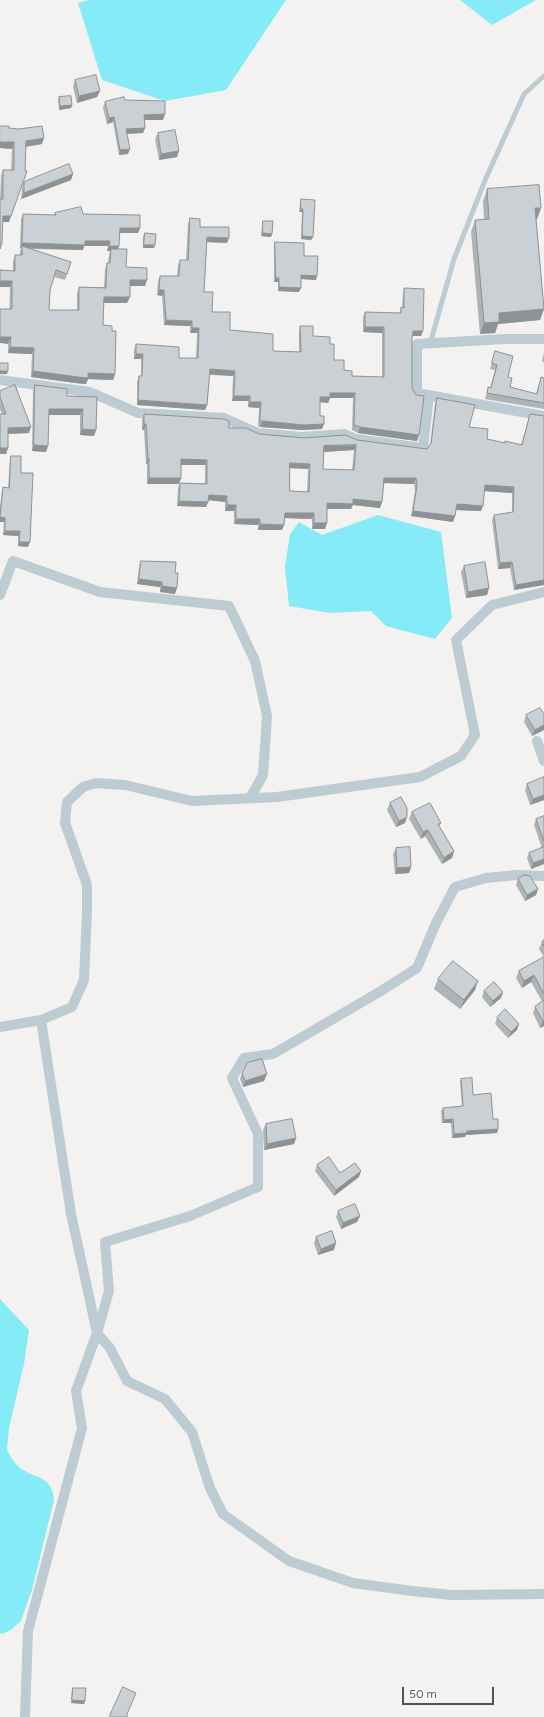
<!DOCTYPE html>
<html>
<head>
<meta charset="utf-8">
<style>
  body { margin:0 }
  #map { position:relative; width:544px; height:1717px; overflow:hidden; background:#f4f1f1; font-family:Figtree,sans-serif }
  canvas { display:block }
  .scale { position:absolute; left:402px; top:1687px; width:92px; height:18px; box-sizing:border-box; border:2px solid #465761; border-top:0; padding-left:5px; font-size:12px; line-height:14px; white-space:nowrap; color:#465761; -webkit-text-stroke:3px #fff; paint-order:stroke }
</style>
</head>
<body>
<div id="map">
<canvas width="544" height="1717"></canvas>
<div class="scale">50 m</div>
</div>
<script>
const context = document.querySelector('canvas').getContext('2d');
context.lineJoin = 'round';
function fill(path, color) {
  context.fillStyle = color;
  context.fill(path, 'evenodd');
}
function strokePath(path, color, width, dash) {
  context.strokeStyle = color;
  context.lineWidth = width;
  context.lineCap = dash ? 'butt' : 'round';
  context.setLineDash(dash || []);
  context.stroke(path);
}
fill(new Path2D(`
  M89,0H286L226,90L165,101L102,80L78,3Z
  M460,0H536L492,25Z
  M378,515L441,532L452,618L435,639L386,626L371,611L330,613L289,606L285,567L290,534L299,522L322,535Z
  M0,1299L29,1330L24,1364L9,1428L7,1450C10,1456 15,1464 20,1468C37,1480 52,1475 54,1500L32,1590L24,1612L21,1621L11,1630L2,1634L0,1633Z`), '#84ebf7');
strokePath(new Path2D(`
  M430,344L454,259L486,178L524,94L544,76`), '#bdcbd2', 5);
strokePath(new Path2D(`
  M544,339H505L417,344V393L544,416
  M0,380L90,392L138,413L224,418L258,433L302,437L344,434L356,439L423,448L429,395
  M0,595L13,561L100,592L229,606L255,661L267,716L263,775L250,798
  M537,741L544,761
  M544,876L517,875L486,878L455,887L436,923L417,968L381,991L273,1054L244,1058L232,1078L258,1134V1187L190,1216L105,1242L109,1291L97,1333L110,1348L127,1381L165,1399L192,1432L210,1488L223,1514L289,1561L353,1583L412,1591L452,1595L544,1594
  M0,1027L41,1020L72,1007L84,980L87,912V885L65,823L67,802L83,787L96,783L125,785L192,801L277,797L420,777L461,756L475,735L456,640L492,605L544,592
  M25,1717L28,1631L82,1428L76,1391L97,1333L71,1214L41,1020`), '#bdcbd2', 10);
fill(new Path2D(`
  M75,80L97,97L77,103L73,87Z
  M59,97L72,105L71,108L59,110L58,100Z
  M125,100L163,120H145V128L143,133L127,134L128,154L119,155L113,122L107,124L103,108L105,102Z
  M0,126L9,128L42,144L25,147L11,216L9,222H3L0,199L1,176L3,170H11L12,149L0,148Z
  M158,133L177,157L159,160L155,139Z
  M73,174L71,180L21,199L22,188L24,182Z
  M487,189L541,208L537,219H536L544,309L540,320L498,324L495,333L480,334L471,232L475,220L484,219L483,201Z
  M301,199L313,237L311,240L301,239L302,212H299L300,203Z
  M55,213L83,214L140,228L138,233H120L118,249L126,267L145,286H130L127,303H103V325L112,331L115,374L113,380L88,379L86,384L75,383L31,377L32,354L8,353L10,287H0V270L13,271V261L15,255H20V252L21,248H20L21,219L23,214L54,215ZM84,246H108L107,251H110L109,255L108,263H107L105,269L104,287H79L77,293V310H49L50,290L54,277L65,280L71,262L30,249L83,250Z
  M190,218L200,227L227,243L207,242L204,292L212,312L230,330L273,351L299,352V331L300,326L313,336L330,344L334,360L344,370L352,376L382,377V333L363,332V317L365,312L400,313L401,307L402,308L403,293L404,288L423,331L421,336H413L412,339V388L419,435L417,441L358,433L352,430L353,398H330L328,403L320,402V416L324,424L322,429L302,430L260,427L258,426L259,408L248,407V401H232L233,376L209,375L207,405L205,410L137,405V382L139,376H141V359H134V350L136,344L179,358H196L197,333H190V326L164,325L162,296L157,295L158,281L160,276H177L178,265L180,260H186L188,224Z
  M263,221L272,234L271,237L261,236L262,224Z
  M145,233L154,248H143V236Z
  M275,242L304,256L316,280L301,279L299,292L278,291V282H274V246Z
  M495,351L508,377L510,387L536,394L541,377L544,378V409L485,399L488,387L490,388L495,370L490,369Z
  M544,352V362H542Z
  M35,385L67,396L97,397L96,430L94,436L80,435V415H49L46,452L32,451L33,391Z
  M0,391L29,433L8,434V448L6,454L2,414L0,409Z
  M437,398L469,427L487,439L504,443L521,445L530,414L544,585L514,590L510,568L498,569L492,520L494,515L512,513V493L484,491L481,511L456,510L455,516L453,522L411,516L415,491L414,484L386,483L384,484L382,502L380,508L353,505L351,509H327L325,529H312V519L284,518V525L282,530H258V525L234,524V511H225V502L209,500L206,507L177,506L178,488L180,483H205V465H181V478L179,484H147V464H146L144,430H142V420L144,414L229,428L259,434L304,438L357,440L427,449L430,445L435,404ZM354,450L352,470L323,469L324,452ZM290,468L308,469L307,492L290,491Z
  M11,456L21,473L28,547L18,546V536L3,535L4,522H0V507L2,492L3,487L8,488L10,460Z
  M141,561L175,594L160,592V587L137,584L139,567Z
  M464,566L489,588L487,595L466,598L461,572Z
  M544,714V730L532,736L524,722L526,715Z
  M544,777V800L530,805L525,790L527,784Z
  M390,803L405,823L396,827L387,810Z
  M412,812L441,823L439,826L454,851L452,858L442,864L425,836L421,839L409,819Z
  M544,816V864L531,869L527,858L529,853L542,848L534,825L536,819Z
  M396,848L411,867L409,873L395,874L393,854Z
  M518,879L538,889L536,895L525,901L516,885Z
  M544,940V957L539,949L542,942Z
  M544,957V1026L540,1028L533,1013L535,1007L542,1001L531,982L522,988L516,978L519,971Z
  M438,979L475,990L460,1009L434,989Z
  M484,991L503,992L501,998L490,1007L482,997Z
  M497,1018L517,1030L508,1038L495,1024Z
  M242,1073L267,1074L264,1081L243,1087L240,1079Z
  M461,1079L473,1095L493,1119L498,1129L497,1133L466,1135L465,1137L452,1138L451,1123H442L441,1111L443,1108L462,1106L460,1082Z
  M266,1124L296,1138L294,1144L264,1150L263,1130Z
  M317,1165L340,1173L359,1177L334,1196L315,1171Z
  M338,1211L360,1216L357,1222L341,1229L336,1217Z
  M316,1237L334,1250L318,1255L314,1243Z
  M73,1688L85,1701L84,1704L71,1703L72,1691Z`), '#aeb3b6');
fill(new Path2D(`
  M100,91L97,97L77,103L79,96Z
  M72,105L71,108L59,110L60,106Z
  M165,114L163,120H142L144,115Z
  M114,117L113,122L107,124L109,118Z
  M145,128L143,133L124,134L126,129Z
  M44,138L42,144L23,147L26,141Z
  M0,142H14L12,149L0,148Z
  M130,149L128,154L119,155L120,150Z
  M179,151L177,157L159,160L161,154Z
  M73,174L71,180L21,199L24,193Z
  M535,208H541L537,219L531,220Z
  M301,209H303L302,212H299Z
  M3,216H11L9,222H1Z
  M120,228H140L138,233H118Z
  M263,233L272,234L271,237L261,236Z
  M302,236L313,237L311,240L301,239Z
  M207,237L229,238L227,243L206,242Z
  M85,241H110L108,246H84L83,250L22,248V246L21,248H20L22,243Z
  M144,245H155L154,248H143Z
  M109,246H119L118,251L111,249L110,251H107Z
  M301,275L317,276L316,280L300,279Z
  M276,278H279L278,282H274Z
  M130,280H147L145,286H128Z
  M0,281H12L10,287H0Z
  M279,287L301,288L299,292L278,291Z
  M159,290H164L162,296L157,295Z
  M104,297H130L127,303H101Z
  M544,309L540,320L498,324L495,333L480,334L484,323L499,313Z
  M166,320L192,321L190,326L164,325Z
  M365,327H384L382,333L363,332Z
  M192,328H199L197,333H190Z
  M413,331H423L421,336H412Z
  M0,337H11L8,344L0,343Z
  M10,347L34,348L32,354L8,353Z
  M136,354H143L141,359H134Z
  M210,369L235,371L233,376L208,374Z
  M0,371H8L7,374H0Z
  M33,371L88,373L115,374L113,380L88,379L86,384L75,383L31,377Z
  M330,393H355L353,398H330L328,403L318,402L320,397Z
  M234,396H250L248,401H232Z
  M138,400L207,405L205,410L137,405Z
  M250,402H261L259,408L248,407Z
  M49,409H83L80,415H47Z
  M262,421L324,424L322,429L302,430L260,427Z
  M144,424H146L144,430H142Z
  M31,427L29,433L6,434L8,428Z
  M360,427L419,435L417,441L358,433Z
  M82,429L96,430L94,436L80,435Z
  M34,445L48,446L46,452L32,451Z
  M356,445L354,450L322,452L324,446Z
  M0,448H8L6,454H0Z
  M148,458H149L147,464H146Z
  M181,459L207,460L205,465H179Z
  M290,463L310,464L308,469L288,468Z
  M149,478H181L179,484H147Z
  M384,478H416L414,484L386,483L382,484Z
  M485,485L514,487L512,493L483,491Z
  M209,495L227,496L225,502L207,500Z
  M353,499L382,502L380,508L353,505L351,509H325L327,503Z
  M179,501L208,502L206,507L177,506Z
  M457,504L483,506L481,511L455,510Z
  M227,505H236L234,511H225Z
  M413,511L455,516L453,522L411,516Z
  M285,513H314L312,519L283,518Z
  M0,517L5,518L4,522H0Z
  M236,519H260L258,525L234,524Z
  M314,523H327L325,529H312Z
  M260,524L284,525L282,530H258Z
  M5,531H20L18,536L3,535Z
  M19,542H30L28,547L18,546Z
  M512,562L510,568L498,569L500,563Z
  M139,579L162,582L160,587L137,584Z
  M544,580V585L514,590L516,585Z
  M162,586L177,588L175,594L160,592Z
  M489,588L487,595L466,598L468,592Z
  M544,725V730L532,736L535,730Z
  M544,795V800L530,805L533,799Z
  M407,817L405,823L396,827L399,821Z
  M428,830L425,836L421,839L423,832Z
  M454,851L452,858L442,864L444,858Z
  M544,859V864L531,869L533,863Z
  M411,867L409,873L395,874L397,868Z
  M538,889L536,895L525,901L527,895Z
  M534,975L531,982L522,988L524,981Z
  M478,981L475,990L460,1009L464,1000Z
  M503,992L501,998L490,1007L493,1001Z
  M543,1021H544V1026L540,1028Z
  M519,1024L517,1030L508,1038L511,1032Z
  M267,1074L264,1081L243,1087L245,1081Z
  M453,1119L451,1123H442L444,1120Z
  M498,1129L497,1133L466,1135L465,1137L452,1138L454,1134L467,1131Z
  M296,1138L294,1144L264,1150L267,1144Z
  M361,1171L359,1177L334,1196L336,1190Z
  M360,1216L357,1222L341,1229L343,1223Z
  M336,1243L334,1250L318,1255L321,1249Z
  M72,1700L85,1701L84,1704L71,1703Z`), '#8d9294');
const building = new Path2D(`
  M96,75L100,91L79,96L75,80Z
  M71,96L72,105L60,106L59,97Z
  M124,97L125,100L165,101V114L144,115L145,128L126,129L130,149L120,150L114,117L109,118L105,102Z
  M0,126H9V128L19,129L42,126L44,138L26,141L25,171H27L11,216H3L2,243L0,249V199H3V170H14V142H0Z
  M175,130L179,151L161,154L158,133Z
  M69,164L73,174L24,193V182Z
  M539,185L541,208H535L544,309L499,313V322L484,323L475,220L489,219L487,189Z
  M301,199L315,200L313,237L302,236L303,209H301Z
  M81,207L83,214L140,215V228H120L119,246H109L110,241H85V245L22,243L23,214L56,215L55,213Z
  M190,218L200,219V227H229V238L207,237L204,292H213L212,312H230V330L273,334V351L301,352L300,326H313V336L330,337V344H334V360H344V370L352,371V376L384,377V327H365V312L401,313V307L404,308V288L424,289L423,331H413L412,339V388L416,395L424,396L419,435L360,427L354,425L355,393H330V397H320V416H324V424L304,425L262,421H260L261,402H250V396H234L235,371L210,369L207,405L138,400L139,376H142L143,354H136V344L179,347V358H198L199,328H192V321L166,320L164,290H159L160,276H179L180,260H188Z
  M263,221H273L272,234L263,233Z
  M145,233L156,234L155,245H144Z
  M275,242L304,243V256H318L317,276L301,275V288L279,287V278H276Z
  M22,246L71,262L67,274L56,270L50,290L49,310H79V287L106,288L107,263H110L111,249H127L126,267L147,268V280H130V297H104L103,325L112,326V331H116L115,374L88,373V378L78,377L33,371L34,348L10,347L11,337H0V309H12V281H0V270L15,271V255H22Z
  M495,351L513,356L508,377L512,378L510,387L537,394L541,377L544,378V403L487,393L488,387L491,388L497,365L492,363Z
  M0,363H8V371H0Z
  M15,385L31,427L8,428V448H0V414H6L0,397V391Z
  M35,385L67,389V396L97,397L96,430L82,429L83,409H49L48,446L34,445Z
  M437,398L475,405L469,427L488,429L487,439L505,443V441L522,445L530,414L544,416V580L516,585L512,562L500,563L494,515L513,512L514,487L485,485L483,506L457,504L455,516L413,511L417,485L416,478H384L382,502L353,499V504L327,503V523H314V513H285L284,525L260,524V519H236V505H227V496L209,495L208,502L179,501L180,483L207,484V460L181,459V478H149V458H148L146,424H144V414L224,419L229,421V428H246L259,434L304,438L345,435L357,440L427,449L431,443ZM356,445L354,470L323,469L324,446ZM290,463L310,464L309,492L290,491Z
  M11,456H21V473H33L30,542H19L20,531H5V518L0,517L3,487L9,488Z
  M141,561L176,562L175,573H178L177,588L162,586V582L139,579Z
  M485,562L489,588L468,592L464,566Z
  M540,708L544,714V725L535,730L526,715Z
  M544,777V795L533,799L527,784Z
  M401,797L407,808V817L399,821L390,803Z
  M430,803L441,823L438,824L454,851L444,858L428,830L423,832L412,812Z
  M544,816V841L536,819Z
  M410,847L411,867L397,868L396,848Z
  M544,847V859L533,863L529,853Z
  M524,875L530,876L538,889L527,895L518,879Z
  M544,940V946L542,942Z
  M544,957V994L534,975L524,981L519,971Z
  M453,961L478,981L464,1000L438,979Z
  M494,982L503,992L493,1001L484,991Z
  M544,1000V1021H543L535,1007Z
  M505,1009L519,1024L511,1032L497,1018Z
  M262,1059L267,1074L245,1081L242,1073L247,1063Z
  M472,1078L473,1095L491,1093L493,1119H498V1129L467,1131V1133L454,1134L453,1119L444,1120L443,1108L463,1106L461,1079Z
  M292,1119L296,1138L267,1144L266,1124Z
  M329,1157L340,1173L355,1163L361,1171L336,1190L317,1165Z
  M355,1204L360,1216L343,1223L338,1211Z
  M332,1231L336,1243L321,1249L316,1237Z
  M123,1687L136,1693L127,1714V1717H110V1715Z
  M73,1688H86L85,1701L72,1700Z`);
fill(building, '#cad0d4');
strokePath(building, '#8d9294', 1);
</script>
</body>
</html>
